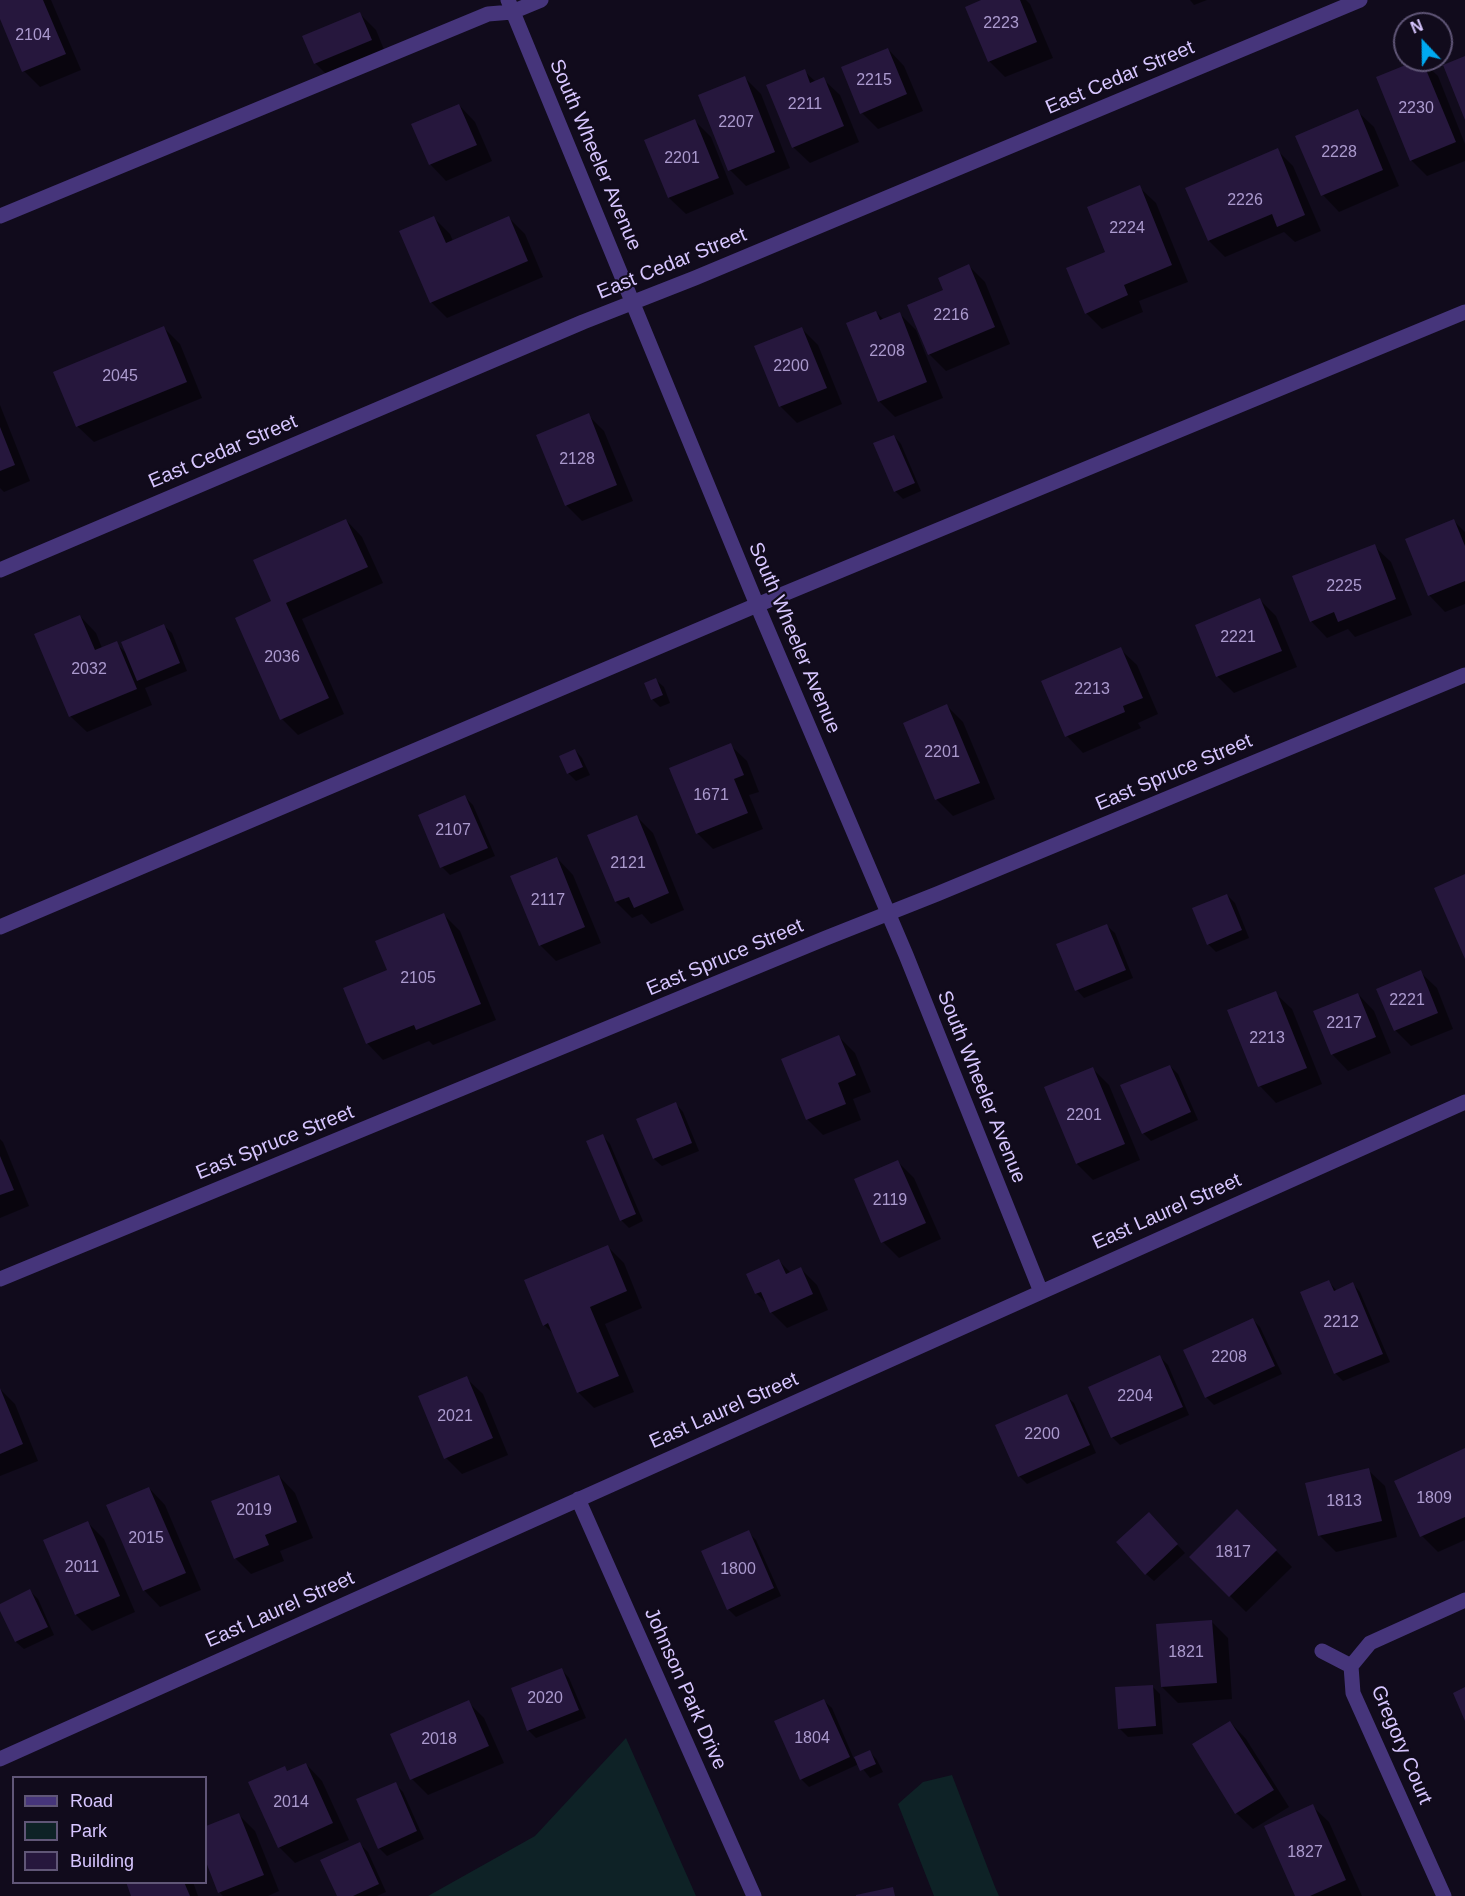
<!DOCTYPE html>
<html>
<head>
<meta charset="utf-8">
<style>
  body { margin:0 }
  #map { position:relative; width:1465px; height:1896px; overflow:hidden; background:#110b1c; font-family:Helvetica,sans-serif }
  canvas { display:block }
  .legend { position:absolute; left:12px; top:1776px; width:195px; height:108px; box-sizing:border-box; background:#110b1c; border:2px solid #605677; margin:0; padding:8px 10px; list-style:none; font-size:18px; color:#d7c6ff }
  .legend li { display:flex; align-items:center; gap:12px; height:30px }
  .legend b { width:30px; border:2px solid #605677 }
  .north { position:absolute; left:1393px; top:12px; width:60px; height:60px; box-sizing:border-box; background:#110b1c; border:2px solid #605677; border-radius:50%; rotate:338deg; font-size:16px; font-weight:700; line-height:24px; text-align:center; color:#d7c6ff }
  .north::after { content:''; display:block; margin:auto; width:21px; height:27px; background:#00aaf1; clip-path:polygon(50% 0,100% 100%,50% 72%,0 100%) }
</style>
</head>
<body>
<div id="map">
<canvas width="1465" height="1896"></canvas>
<ul class="legend">
<li><b style="height:8px;background:#46357b"></b>Road</li>
<li><b style="height:16px;background:#0e2226"></b>Park</li>
<li><b style="height:16px;background:#26173d"></b>Building</li>
</ul>
<div class="north">N</div>
</div>
<script>
const context = document.querySelector('canvas').getContext('2d');
context.lineJoin = 'round';
function fill(path, color) {
  context.fillStyle = color;
  context.fill(path, 'evenodd');
}
function strokePath(path, color, width, dash) {
  context.strokeStyle = color;
  context.lineWidth = width;
  context.lineCap = dash ? 'butt' : 'round';
  context.setLineDash(dash || []);
  context.stroke(path);
}
function write(font, color, halo, rows, align = 'center') {
  context.font = font + ' Helvetica,sans-serif';
  context.lineWidth = 4.5;
  context.setLineDash([]);
  context.textBaseline = 'middle';
  context.strokeStyle = halo;
  context.fillStyle = color;
  for (const [text, x, y, turn = 0] of rows) {
    context.save();
    context.translate(x, y);
    context.rotate((+turn || 0) * Math.PI / 180);
    context.textAlign = isNaN(turn) ? turn : align;
    if (halo) context.strokeText(text, 0, 0);
    context.fillText(text, 0, 0);
    context.restore();
  }
}
fill(new Path2D(`
  M626,1738L696,1896H428L535,1836Z
  M952,1775L995,1887L999,1896H934L898,1804L923,1782Z`), '#0e2226');
fill(new Path2D(`
  M0,0H51L81,70L40,87L24,71L0,15Z
  M985,0H1026L1030,4L1053,58L1005,77L989,61Z
  M1190,0H1207L1194,5Z
  M360,14L376,30L387,57L332,80L315,63L304,37Z
  M888,49L904,66L923,111L878,129L862,113Z
  M1421,60L1438,76L1465,144V161L1427,176L1411,160Z
  M804,71L816,82L823,79L840,95L859,142L810,163L793,147Z
  M745,78L761,94L790,168L746,186L730,170Z
  M459,105L475,122L492,161L446,181L430,164Z
  M1357,111L1374,127L1399,186L1339,212L1323,195L1297,136Z
  M695,121L711,137L734,194L686,214L669,198L646,141Z
  M1277,150L1293,166L1321,231L1295,242L1284,232L1225,257L1209,241L1187,189Z
  M1139,187L1156,203L1188,282L1139,301L1143,312L1102,329L1086,313L1107,252Z
  M508,217L525,234L543,277L447,318L431,302L434,218L450,234L453,241Z
  M969,266L985,282L1010,344L946,371L929,354L945,291Z
  M876,312L884,320L900,314L916,330L943,398L895,417L879,401Z
  M164,328L180,344L202,398L94,442L77,426Z
  M802,329L818,345L842,404L797,423L780,406Z
  M0,405L30,481L4,492L0,488Z
  M588,415L604,431L633,501L582,521L566,505Z
  M894,436L901,444L921,491L903,499L895,491Z
  M346,520L362,537L383,583L302,619L344,714L298,735L282,719L273,602Z
  M1454,521L1465,532V604L1445,612L1429,595Z
  M1374,546L1391,562L1412,615L1355,637L1348,629L1327,638L1311,621Z
  M1260,600L1276,616L1297,667L1234,693L1218,677L1197,626Z
  M80,616L96,633L102,648L116,643L127,654L164,626L172,633L187,671L145,688L152,705L87,732L70,716Z
  M1120,649L1137,665L1158,714L1138,723L1141,728L1083,753L1067,736Z
  M656,680L664,687L670,703L660,707L652,699Z
  M947,706L963,722L995,799L953,816L937,800L905,724Z
  M730,745L747,761L759,792L749,795L763,829L713,849L697,833Z
  M575,750L582,758L590,775L576,781L568,773Z
  M465,797L473,805L495,856L450,875L442,867Z
  M637,817L653,833L684,910L651,924L642,914L632,918L616,902Z
  M557,858L573,875L601,943L556,961L540,945Z
  M1227,895L1235,903L1249,938L1216,952L1208,944Z
  M444,915L460,931L496,1020L433,1045L429,1041L383,1060L367,1043L389,971Z
  M1107,926L1115,933L1133,978L1084,998L1077,990Z
  M1420,972L1437,988L1453,1029L1411,1046L1395,1030Z
  M1275,993L1292,1009L1322,1084L1276,1103L1260,1086Z
  M1358,994L1374,1011L1391,1053L1348,1071L1332,1054Z
  M839,1037L855,1053L871,1092L853,1099L861,1120L823,1135L807,1119Z
  M1170,1066L1178,1074L1198,1120L1151,1141L1143,1133Z
  M1093,1069L1109,1085L1140,1160L1093,1180L1077,1164Z
  M676,1104L683,1112L699,1151L662,1166L654,1159L638,1120Z
  M603,1136L610,1144L643,1221L629,1228L621,1220Z
  M0,1139L3,1142L29,1206L0,1218Z
  M898,1162L914,1178L941,1239L899,1258L883,1242Z
  M608,1247L624,1263L642,1308L605,1324L634,1392L594,1408L578,1392L555,1335L544,1325Z
  M779,1261L791,1273L801,1269L817,1285L828,1310L787,1328L771,1312L768,1305L756,1293Z
  M1329,1282L1337,1291L1353,1284L1360,1292L1390,1362L1343,1381L1335,1373L1301,1293Z
  M1253,1320L1260,1327L1282,1374L1214,1405L1206,1397Z
  M1160,1357L1168,1365L1189,1415L1120,1445L1112,1437Z
  M466,1378L483,1394L508,1455L462,1474L446,1458Z
  M0,1389L15,1404L38,1461L0,1476Z
  M1066,1396L1074,1403L1096,1453L1027,1484L1019,1476Z
  M1465,1450V1540L1438,1552L1422,1536Z
  M1368,1470L1385,1486L1397,1537L1336,1552L1320,1536Z
  M279,1476L295,1493L313,1538L280,1551L284,1561L251,1574L235,1558Z
  M149,1488L165,1505L201,1590L160,1607L144,1590Z
  M1237,1511L1292,1567L1246,1612L1191,1557Z
  M1156,1522L1185,1553L1154,1581L1146,1574Z
  M88,1523L104,1539L135,1612L92,1631L76,1615Z
  M748,1532L756,1540L781,1596L736,1617L728,1609Z
  M30,1591L38,1599L54,1635L24,1649L16,1642L0,1605Z
  M1212,1622L1228,1638L1232,1699L1178,1703L1162,1687Z
  M562,1670L569,1678L586,1718L536,1738L528,1730Z
  M1152,1686L1160,1694L1163,1734L1128,1737L1120,1729Z
  M824,1701L832,1708L854,1759L870,1752L877,1760L883,1772L870,1778L859,1764L809,1787L801,1779Z
  M468,1702L484,1718L504,1763L428,1795L412,1779Z
  M1230,1722L1246,1739L1289,1807L1253,1829L1236,1813Z
  M306,1764L322,1781L349,1840L295,1863L279,1847L284,1768L289,1772Z
  M395,1784L403,1792L424,1839L387,1856L379,1848Z
  M1312,1806L1329,1822L1362,1896H1297Z
  M239,1815L255,1831L279,1891L268,1896H223L220,1893L206,1858V1828Z
  M360,1844L368,1852L386,1892L377,1896H339Z
  M127,1882H193L198,1896H133Z`), '#0007');
fill(new Path2D(`
  M0,0H43L66,54L22,72L0,19Z
  M981,0H1020L1037,42L988,62L965,7Z
  M360,12L372,40L314,64L302,36Z
  M888,48L907,94L860,114L841,67Z
  M1465,56V120L1443,65Z
  M1418,60H1422L1456,142L1410,161L1376,77Z
  M805,69L810,83L824,77L844,126L792,148L766,85Z
  M745,76L775,152L728,171L698,95Z
  M459,104L477,145L429,165L411,124Z
  M1358,109L1383,170L1321,196L1295,136Z
  M695,119L719,178L668,198L644,140Z
  M1278,148L1305,215L1277,227L1272,214L1208,241L1185,188Z
  M1140,185L1172,265L1124,285L1128,295L1085,314L1066,268L1105,252L1087,207Z
  M434,216L446,243L509,216L528,261L430,303L399,231Z
  M969,264L995,327L928,355L907,305L943,290L938,278Z
  M876,311L880,320L900,312L927,382L878,402L846,323Z
  M164,326L187,382L76,427L53,372Z
  M802,327L827,388L779,407L754,346Z
  M589,413L617,485L565,506L536,435Z
  M0,427L15,465L0,471Z
  M894,435L915,483L894,492L873,443Z
  M346,519L368,567L286,603L329,698L280,720L235,618L271,601L253,560Z
  M1454,519L1465,546V581L1428,596L1405,539Z
  M1375,544L1396,599L1338,622L1334,612L1310,622L1292,576Z
  M1260,598L1282,651L1216,677L1195,625Z
  M80,615L95,650L117,641L137,689L69,717L34,634Z
  M164,624L180,663L137,681L121,642Z
  M1121,647L1143,698L1123,706L1125,712L1065,737L1041,681Z
  M656,678L663,695L651,700L644,683Z
  M947,704L980,783L935,800L903,723Z
  M731,743L744,775L734,779L748,813L696,834L669,768Z
  M575,749L583,767L567,774L559,756Z
  M465,795L488,848L440,868L418,815Z
  M637,815L669,893L634,908L629,897L615,902L587,835Z
  M557,857L585,927L539,946L510,876Z
  M1465,874V959L1434,888Z
  M1227,894L1242,930L1207,945L1192,908Z
  M444,913L481,1004L416,1030L414,1025L366,1044L343,988L387,970L375,941Z
  M1107,924L1126,970L1075,991L1056,944Z
  M1421,970L1438,1013L1394,1031L1376,989Z
  M1276,991L1307,1068L1258,1087L1227,1010Z
  M1358,993L1376,1037L1331,1055L1313,1011Z
  M839,1035L856,1075L838,1083L846,1104L806,1120L781,1059Z
  M1170,1065L1191,1112L1142,1134L1120,1085Z
  M1093,1067L1125,1144L1076,1164L1044,1087Z
  M676,1102L692,1143L653,1159L636,1119Z
  M603,1134L636,1214L620,1221L586,1141Z
  M0,1156L14,1190L0,1195Z
  M898,1160L926,1223L881,1243L854,1179Z
  M608,1245L627,1291L590,1307L619,1376L577,1393L548,1323L543,1326L524,1280Z
  M779,1259L786,1274L801,1267L813,1294L770,1313L761,1292L755,1294L746,1274Z
  M1329,1280L1334,1291L1353,1282L1383,1354L1334,1374L1300,1292Z
  M1253,1318L1275,1366L1205,1398L1183,1350Z
  M1160,1355L1183,1407L1111,1438L1088,1387Z
  M467,1376L493,1438L444,1459L418,1396Z
  M0,1388L23,1444L0,1454Z
  M1067,1394L1090,1445L1018,1477L995,1425Z
  M1465,1448V1517L1420,1537L1394,1481Z
  M1369,1468L1382,1521L1318,1536L1305,1483Z
  M279,1475L297,1522L265,1535L269,1545L234,1559L211,1501Z
  M149,1487L186,1573L143,1591L106,1505Z
  M1237,1509L1277,1550L1229,1597L1189,1557Z
  M1149,1512L1178,1544L1145,1575L1116,1542Z
  M88,1521L120,1596L75,1615L43,1540Z
  M749,1530L774,1588L727,1610L701,1551Z
  M30,1589L48,1627L15,1642L0,1611V1604Z
  M1212,1620L1217,1683L1161,1687L1156,1624Z
  M562,1668L579,1710L527,1731L511,1688Z
  M1153,1685L1156,1726L1118,1729L1115,1687Z
  M1465,1687V1721L1453,1693Z
  M824,1699L850,1757L800,1780L774,1721Z
  M469,1700L489,1746L410,1780L390,1734Z
  M1230,1721L1274,1790L1235,1814L1192,1744Z
  M870,1750L876,1764L860,1771L854,1757Z
  M306,1763L333,1823L278,1848L248,1782L285,1766L287,1771Z
  M396,1782L417,1831L378,1849L356,1799Z
  M1313,1804L1346,1880L1310,1896H1295L1264,1826Z
  M239,1813L264,1875L218,1893L206,1862V1826Z
  M360,1842L379,1884L353,1896H337L320,1860Z
  M126,1882H184L190,1896H131Z
  M893,1887L895,1896H856V1895Z`), '#26173d');
strokePath(new Path2D(`
  M508,0L757,605L906,955L1041,1292
  M0,216L488,14L512,12L541,0
  M0,570L583,322L695,278L1360,0
  M0,927L757,605L1465,312
  M0,1279L826,938L937,894L1465,675
  M578,1499L754,1896
  M1322,1651L1351,1666
  M0,1759L1465,1102
  M1444,1896L1353,1693L1351,1666L1370,1643L1465,1600`), '#46357b', 15);
write('16px', '#ab9ace', null, [
  ["2223",1001,24],
  ["2104",33,36],
  ["2215",874,81],
  ["2211",805,105],
  ["2230",1416,109],
  ["2207",736,123],
  ["2228",1339,153],
  ["2201",682,159],
  ["2226",1245,201],
  ["2224",1127,229],
  ["2216",951,316],
  ["2208",887,352],
  ["2200",791,367],
  ["2045",120,377],
  ["2128",577,460],
  ["2225",1344,587],
  ["2221",1238,638],
  ["2036",282,658],
  ["2032",89,670],
  ["2213",1092,690],
  ["2201",942,753],
  ["1671",711,796],
  ["2107",453,831],
  ["2121",628,864],
  ["2117",548,901],
  ["2105",418,979],
  ["2221",1407,1001],
  ["2217",1344,1024],
  ["2213",1267,1039],
  ["2201",1084,1116],
  ["2119",890,1201],
  ["2212",1341,1323],
  ["2208",1229,1358],
  ["2204",1135,1397],
  ["2021",455,1417],
  ["2200",1042,1435],
  ["1809",1434,1499],
  ["1813",1344,1502],
  ["2019",254,1511],
  ["2015",146,1539],
  ["1817",1233,1553],
  ["2011",82,1568],
  ["1800",738,1570],
  ["1821",1186,1653],
  ["2020",545,1699],
  ["1804",812,1739],
  ["2018",439,1740],
  ["2014",291,1803],
  ["1827",1305,1853]
]);
write('20px', '#d7c6ff', '#110b1c', [
  ["East Cedar Street",1120,78,-23],
  ["South Wheeler Avenue",595,155,67],
  ["East Cedar Street",672,264,-22],
  ["East Cedar Street",223,452,-23],
  ["South Wheeler Avenue",794,638,67],
  ["East Spruce Street",1174,773,-23],
  ["East Spruce Street",725,958,-23],
  ["South Wheeler Avenue",981,1087,68],
  ["East Spruce Street",275,1143,-22],
  ["East Laurel Street",1167,1212,-24],
  ["East Laurel Street",724,1411,-24],
  ["East Laurel Street",280,1610,-24],
  ["Johnson Park Drive",685,1689,66],
  ["Gregory Court",1401,1745,67]
]);
</script>
</body>
</html>
